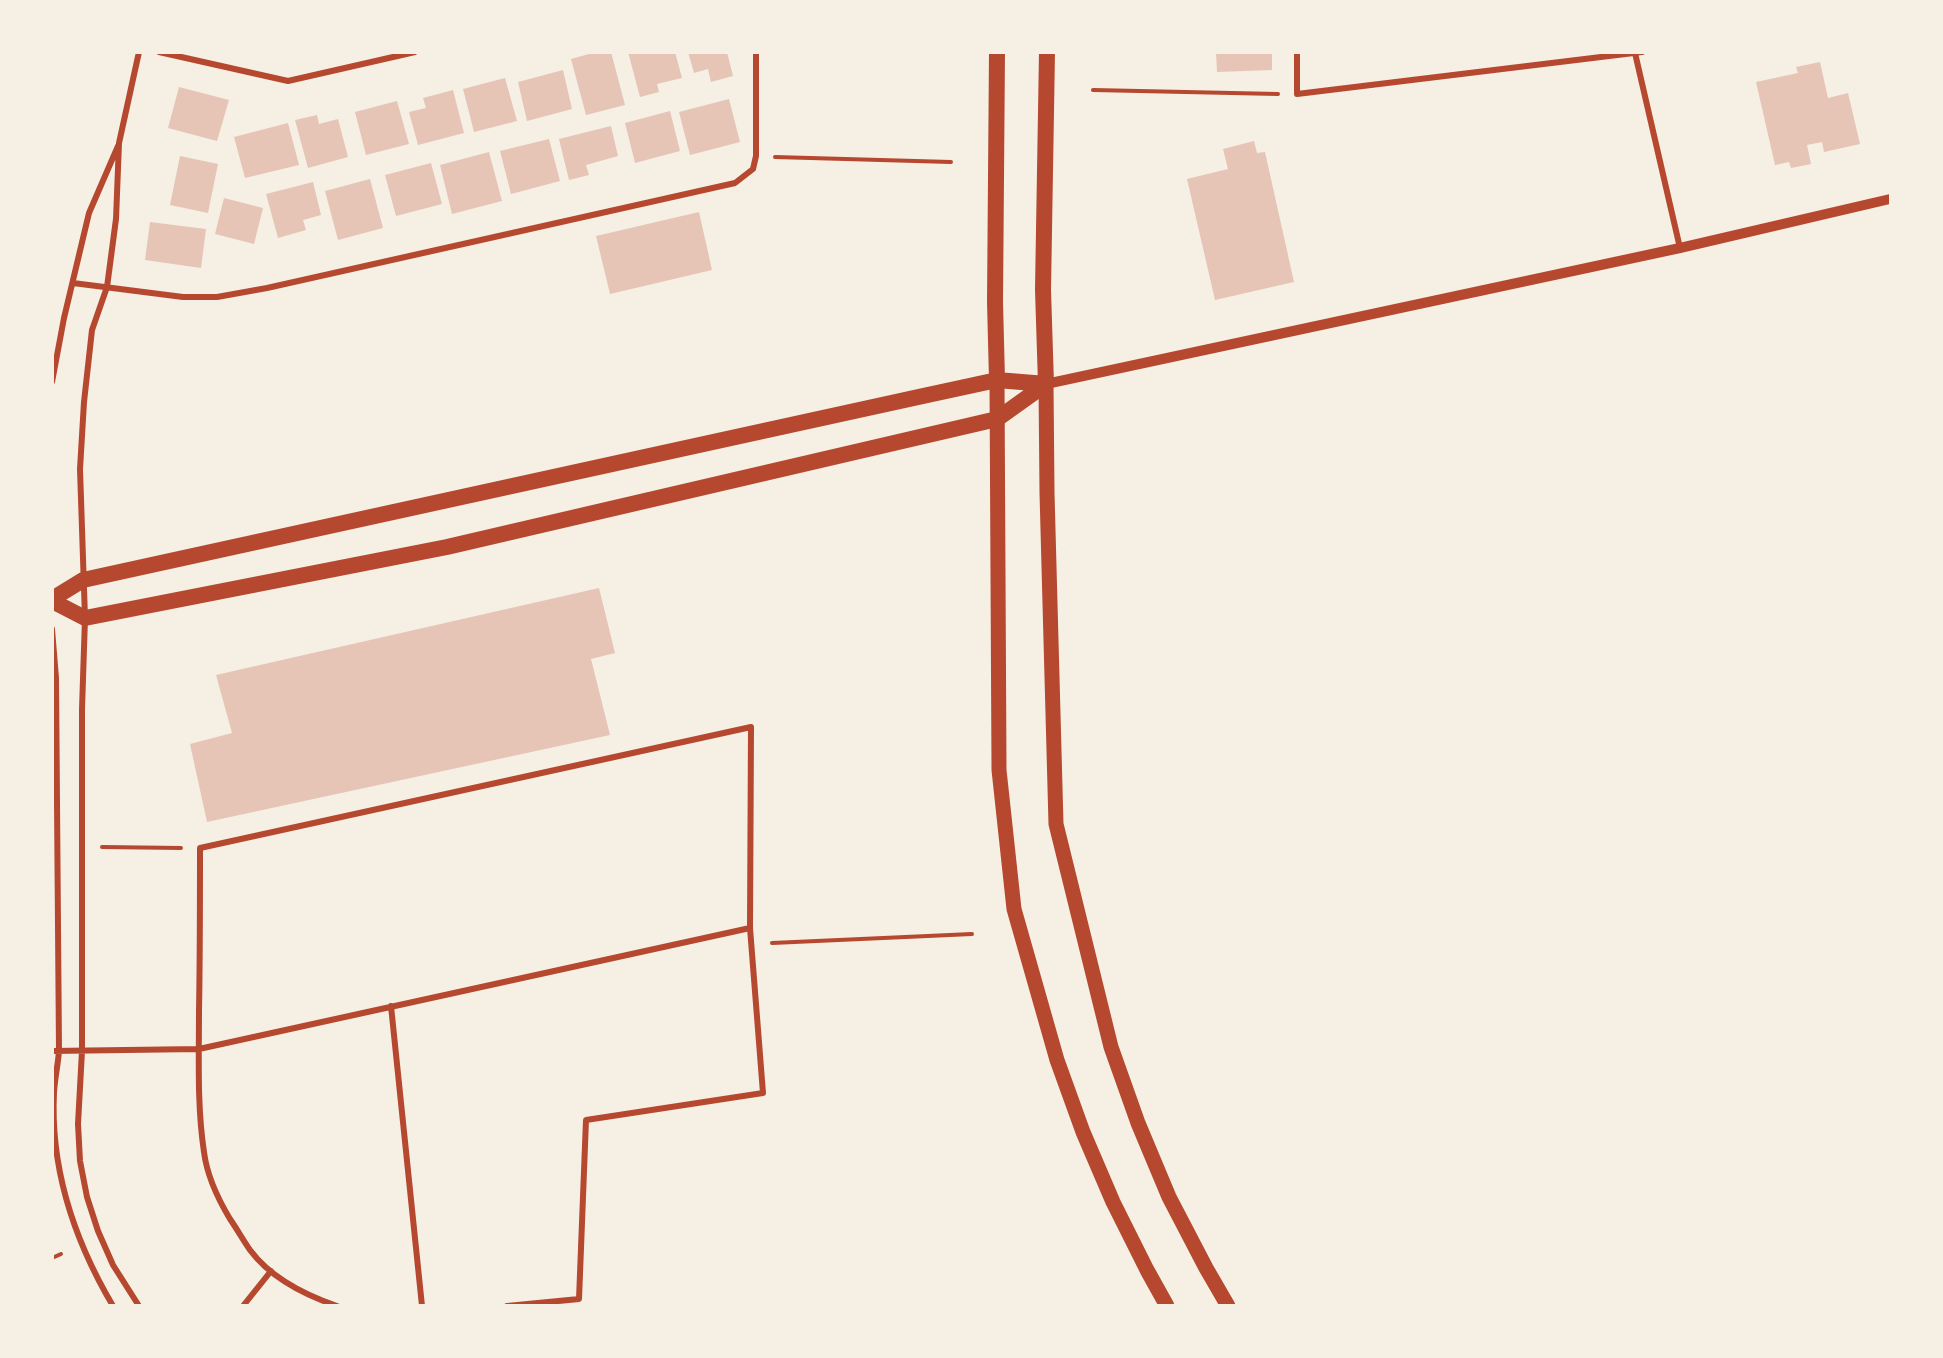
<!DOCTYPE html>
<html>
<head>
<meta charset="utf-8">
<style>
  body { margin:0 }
  #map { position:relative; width:1943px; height:1358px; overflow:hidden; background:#f6efe4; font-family:Inter,sans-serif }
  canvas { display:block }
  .frame { position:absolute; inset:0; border:54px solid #f6efe4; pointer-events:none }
</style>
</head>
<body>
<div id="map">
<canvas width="1943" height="1358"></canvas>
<div class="frame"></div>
</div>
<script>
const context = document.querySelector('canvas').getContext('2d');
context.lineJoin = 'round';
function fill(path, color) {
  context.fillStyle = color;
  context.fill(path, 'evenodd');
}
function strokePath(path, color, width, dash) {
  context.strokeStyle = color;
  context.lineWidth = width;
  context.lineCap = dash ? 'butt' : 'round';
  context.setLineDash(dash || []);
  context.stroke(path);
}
fill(new Path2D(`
  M596,52H611L625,105L586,115L571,59Z
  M628,52H655V54L675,52L682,78L657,84L659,92L640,97Z
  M688,52H727L733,76L711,82L708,69L694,73Z
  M1216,52H1272V70L1217,72Z
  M1820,62L1828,98L1848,93L1860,144L1824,152L1822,142L1807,145L1811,164L1791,168L1789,162L1775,165L1756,82L1798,73L1796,67Z
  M563,70L572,109L527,121L518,82Z
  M505,78L517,121L474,132L463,89Z
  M179,87L229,100L217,141L168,128Z
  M453,90L464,133L418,145L409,112L426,108L423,98Z
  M729,99L740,142L690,155L679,112Z
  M397,101L409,144L366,155L355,112Z
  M670,111L680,151L635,163L625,123Z
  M317,115L319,124L338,119L348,157L308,168L295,120Z
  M288,123L299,165L245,178L234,137Z
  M611,126L618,156L586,165L589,175L569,180L559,139Z
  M549,139L560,181L511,194L500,151Z
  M1254,141L1257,153L1265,152L1294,282L1215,300L1187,179L1228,169L1223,149Z
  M489,152L502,201L452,214L440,165Z
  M180,156L218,164L208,213L170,205Z
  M431,163L442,204L396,216L385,175Z
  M370,179L383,228L338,240L325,191Z
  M313,182L321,215L303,220L306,230L278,238L266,194Z
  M224,198L263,208L254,244L215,234Z
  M699,212L712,270L610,294L596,236Z
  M150,222L206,229L201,268L145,260Z
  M599,588L615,653L591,659L610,735L207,822L190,744L232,733L216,675Z`), '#e6c5b7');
strokePath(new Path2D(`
  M1093,90L1278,94
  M775,157L951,162
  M102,847L181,848
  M772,943L972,934
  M52,1258L61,1254`), '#b5482f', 4);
strokePath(new Path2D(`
  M159,52L288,81L415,52
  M1297,52V94L1642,52
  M1635,53L1680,248
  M73,283L183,297H217L267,288L735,183L753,169L756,156V52
  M52,382L64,318L89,213L118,146
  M52,629L56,678L59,1051C58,1064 55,1078 54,1092C50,1169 74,1240 113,1306
  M391,1006L422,1306
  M52,1051L199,1049L750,928
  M139,1306L113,1265L98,1231L87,1197L80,1161L78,1124L82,1051V709L85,618L80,469L84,402L92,330L107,287L116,219L119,143L139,52
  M243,1306L271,1271
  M337,1306C305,1295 270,1277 250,1250C243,1240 237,1229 230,1219C218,1199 207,1176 204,1152C197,1106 199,1058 199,1011C200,957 200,902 200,848L751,727L750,928L763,1093L586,1120L579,1299L507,1306`), '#b5482f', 6);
strokePath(new Path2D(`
  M1046,384L1680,248L1890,199`), '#b5482f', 10);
strokePath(new Path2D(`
  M997,380L999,770L1014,909L1057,1060L1083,1132L1113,1202L1147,1270L1167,1306
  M1046,384L1047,493L1056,824L1111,1047L1138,1123L1169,1197L1206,1268L1228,1306`), '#b5482f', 15);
strokePath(new Path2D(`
  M997,52L995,302L997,380
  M1046,384L1043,290L1047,52
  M52,599L83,580L923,396L997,380L1046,384
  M52,601L85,618L447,547L997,419L1046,384`), '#b5482f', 16);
</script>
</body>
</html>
